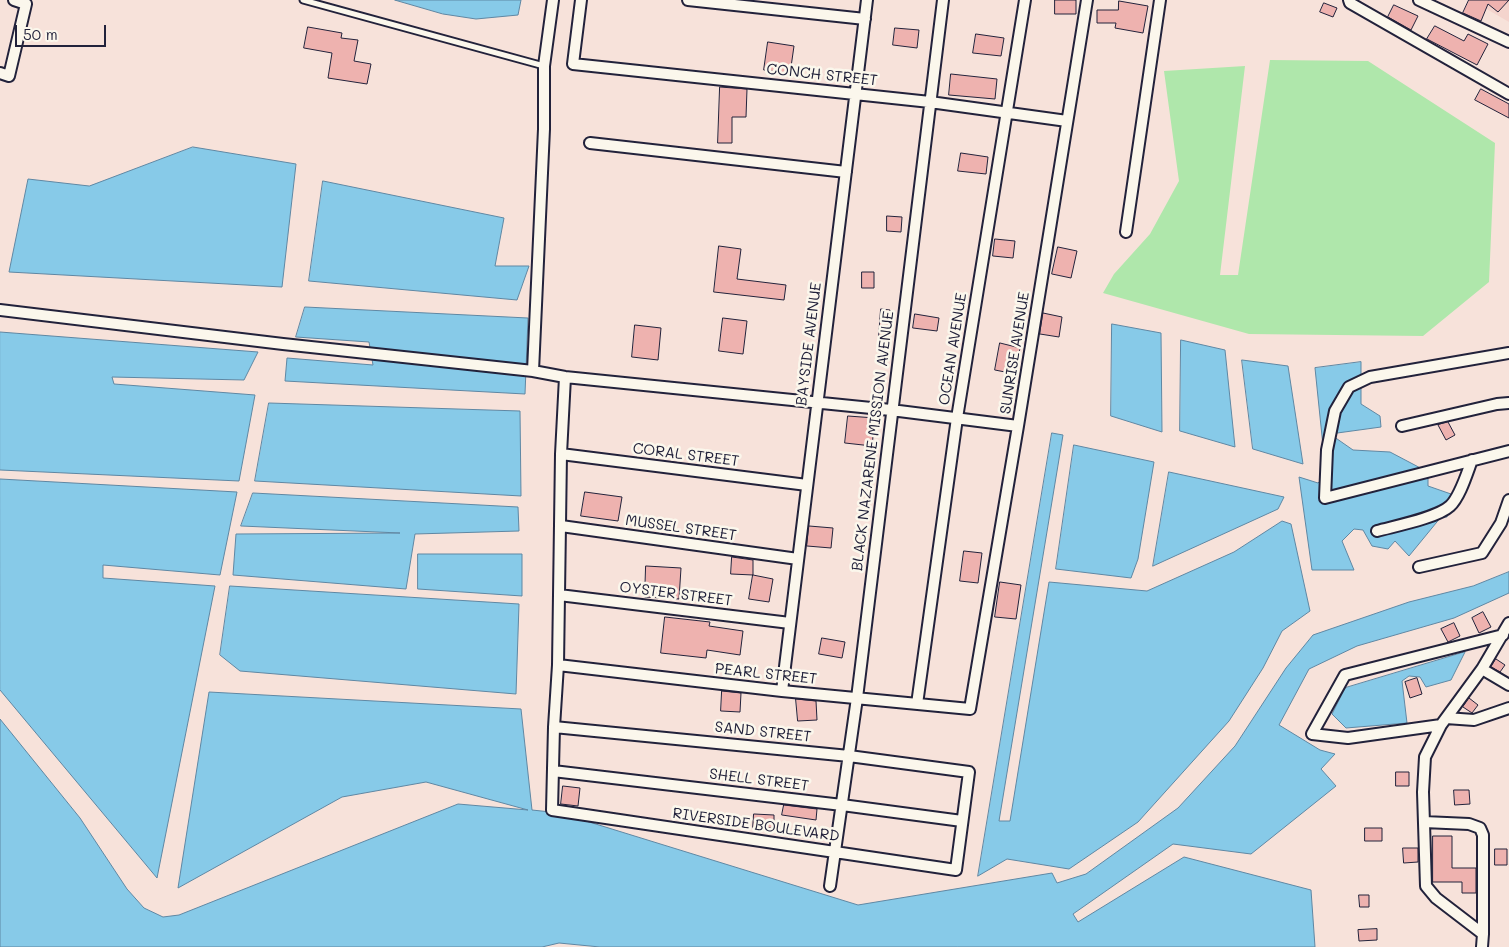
<!DOCTYPE html>
<html>
<head>
<meta charset="utf-8">
<style>
  body { margin:0 }
  #map { position:relative; width:1509px; height:947px; overflow:hidden; background:#f7e2da; font-family:Mali,sans-serif }
  canvas { display:block }
  .scale { position:absolute; left:15px; top:25px; width:91px; height:22px; box-sizing:border-box; border:2px solid #22223b; border-top:0; padding-left:6px; font-size:15px; line-height:18px; white-space:nowrap; color:#22223b; -webkit-text-stroke:4px #fbf7ec; paint-order:stroke }
</style>
</head>
<body>
<div id="map">
<canvas width="1509" height="947"></canvas>
<div class="scale">50 m</div>
</div>
<script>
const context = document.querySelector('canvas').getContext('2d');
context.lineJoin = 'round';
function fill(path, color) {
  context.fillStyle = color;
  context.fill(path, 'evenodd');
}
function strokePath(path, color, width, dash) {
  context.strokeStyle = color;
  context.lineWidth = width;
  context.lineCap = dash ? 'butt' : 'round';
  context.setLineDash(dash || []);
  context.stroke(path);
}
function write(font, color, halo, rows, align = 'center') {
  context.font = font + ' Mali,sans-serif';
  context.lineWidth = 5;
  context.setLineDash([]);
  context.textBaseline = 'middle';
  context.strokeStyle = halo;
  context.fillStyle = color;
  for (const [text, x, y, turn = 0] of rows) {
    context.save();
    context.translate(x, y);
    context.rotate((+turn || 0) * Math.PI / 180);
    context.textAlign = isNaN(turn) ? turn : align;
    if (halo) context.strokeText(text, 0, 0);
    context.fillText(text, 0, 0);
    context.restore();
  }
}
fill(new Path2D(`
  M1471,0H1509V22Z`), '#f4d4cd');
fill(new Path2D(`
  M1270,60L1368,61L1495,143L1489,282L1423,336L1249,334L1103,293L1114,274L1150,234L1179,181L1164,71L1245,66L1220,275H1238Z`), '#afe7ab');
const water = new Path2D(`
  M395,0H521L518,15L476,19L443,14Z
  M193,147L296,164L282,287L9,272L28,179L89,186Z
  M323,181L504,218L495,266H529L517,300L309,281Z
  M305,307L528,318L525,394L285,381L287,358L373,365L369,342L296,337Z
  M1112,324L1161,333L1162,432L1111,416Z
  M0,332L258,352L244,380L112,377L114,384L255,395L239,481L0,470Z
  M1181,340L1225,350L1235,447L1180,431Z
  M1242,360L1288,366L1303,464L1253,449Z
  M1361,362V404L1380,416L1381,427L1330,434L1353,450L1390,452L1428,472V486L1451,494L1447,517H1441L1409,556L1395,541L1388,549L1372,546L1363,530L1354,529L1342,541L1354,570H1312L1299,477L1318,483L1326,475L1315,368Z
  M269,403L520,411L521,496L255,481Z
  M1052,433L1063,435L999,821H1010L1049,582L1147,591L1234,552L1282,521L1291,524L1310,611L1282,631L1263,668L1229,721L1138,822L1069,869L1007,859L978,876Z
  M1074,445L1154,462L1138,559L1131,578L1056,569Z
  M1169,472L1284,497L1278,509L1153,566Z
  M0,479L237,492L220,575L103,565V578L215,586L157,878L0,690Z
  M253,493L518,507L519,531L415,534L406,589L233,575L236,534L400,533L241,526Z
  M418,554H522V596L418,589Z
  M1509,572V593L1454,618L1357,646L1309,669L1279,725L1320,750L1335,754L1321,769L1336,786L1251,854L1173,844L1073,914L1078,922L1184,857L1311,890L1315,947H600L559,943L542,947H0V719L80,818L127,889L144,908L163,917L179,915L458,804L528,810L426,782L342,797L178,888L209,692L521,709L532,810L560,813L858,905L1052,873L1057,883L1086,874L1178,808L1235,746L1286,668L1313,635L1409,602L1473,586Z
  M230,586L519,604L516,694L240,671L220,655Z
  M1465,652L1451,680L1426,687L1420,677L1409,676L1402,681L1407,723L1346,728L1332,714L1345,688Z`);
fill(water, '#87cae8');
strokePath(water, '#5f87a3', 1);
const building = new Path2D(`
  M1055,0H1076V14H1055Z
  M1469,0H1509L1498,12L1488,4L1481,21L1463,13Z
  M1119,1L1148,6L1143,33L1115,28L1116,23H1097V10H1118Z
  M1324,3L1337,8L1333,17L1320,12Z
  M1394,5L1418,16L1411,30L1388,17Z
  M1435,26L1464,41L1468,34L1488,44L1477,65L1427,39Z
  M308,27L342,33L341,38L358,40L354,61L371,64L367,84L328,78L332,53L304,48Z
  M895,28L919,30L917,48L893,45Z
  M976,34L1004,38L1001,56L973,53Z
  M768,42L794,46L790,74L764,70Z
  M951,74L997,79L995,99L949,95Z
  M720,87L747,89L746,117H732V143H718Z
  M1481,89L1509,104V118L1475,100Z
  M961,153L988,157L986,174L958,171Z
  M887,216L902,217L901,232L887,231Z
  M995,239L1015,241L1013,258L993,256Z
  M719,246L741,249L737,279L786,285L784,300L714,292Z
  M1058,247L1077,251L1071,278L1052,274Z
  M862,272H874V288H862Z
  M881,309L890,310L888,338L879,337Z
  M1043,313L1062,317L1059,337L1040,334Z
  M915,314L939,318L937,331L913,328Z
  M723,318L747,321L743,354L719,351Z
  M635,325L661,328L658,360L632,357Z
  M1000,343L1020,348L1015,374L995,370Z
  M848,416L875,418L872,446L845,443Z
  M1448,422L1455,435L1446,440L1438,425Z
  M585,492L622,497L618,521L581,516Z
  M809,526L833,528L831,548L807,546Z
  M964,551L982,553L978,583L960,581Z
  M732,557L753,560V575L731,574Z
  M646,566L681,568L679,599L645,597Z
  M753,575L773,579L769,602L749,599Z
  M1000,582L1021,585L1016,619L995,617Z
  M1483,612L1491,627L1479,633L1472,618Z
  M665,617L710,622L709,626L743,631L740,655L707,650L706,658L661,653Z
  M1454,623L1460,636L1448,642L1441,629Z
  M822,638L845,642L842,658L819,654Z
  M1496,659L1505,665L1500,672L1491,667Z
  M1417,678L1422,694L1410,698L1405,682Z
  M722,691L741,693L740,712L721,711Z
  M1469,698L1478,705L1472,713L1463,707Z
  M796,699L816,701L817,720L798,721Z
  M1396,772H1409V786H1396Z
  M563,786L580,788L578,806L561,804Z
  M1454,790H1469L1470,804L1455,805Z
  M784,805L817,809L816,820L782,815Z
  M754,814L774,815V828H753Z
  M1365,828H1382V841H1365Z
  M1433,836H1452V868H1476V893H1462V882H1433Z
  M1403,848H1418V862L1404,863Z
  M1495,849H1507V865H1495Z
  M1359,895H1369V907H1360Z
  M1377,929V940L1359,941L1358,930Z`);
fill(building, '#eeb2af');
strokePath(building, '#22223b', 1);
const lane = new Path2D(`
  M303,0L544,66`);
const street = new Path2D(`
  M581,0L573,64L930,102L1067,121
  M688,0L865,19
  M1349,0L1350,3L1509,94
  M1419,0L1509,42
  M0,73L9,76L26,4L14,0
  M590,143L846,172
  M1126,232L1160,0
  M0,310L283,344L533,371L565,377L891,410L1018,426
  M1509,353L1370,377L1349,387L1335,411L1327,450L1325,498L1509,451
  M533,371L544,129V66L553,0
  M1402,426L1497,404L1509,403
  M561,454L807,485
  M561,526L798,559
  M1377,531C1395,526 1437,518 1450,506C1460,497 1467,473 1472,460
  M1419,567L1482,553L1501,523L1509,500
  M559,595L790,623
  M558,665L782,691L970,709L1018,426L1087,0
  M1482,669L1509,685
  M782,691L867,0
  M917,704L957,418L1025,0
  M1446,718L1474,720L1509,708
  M1441,725L1348,738L1312,734L1345,675L1503,635
  M554,727L849,756L969,772L956,870L552,810L554,727L558,665L561,454L565,377
  M553,771L842,805L962,821
  M1424,822L1469,824L1480,828L1483,835V934
  M830,886L857,698L943,0
  M1482,947L1483,934L1436,898L1426,886L1423,792L1425,757L1441,725L1482,669L1509,623`);
strokePath(lane, '#22223b', 9);
strokePath(street, '#22223b', 14);
strokePath(lane, '#fbf7ec', 5);
strokePath(street, '#fbf7ec', 10);
write('15px', '#22223b', '#fbf7ec', [
  ["CONCH STREET",822,75,6],
  ["BAYSIDE AVENUE",809,344,-83],
  ["OCEAN AVENUE",953,349,-81],
  ["SUNRISE AVENUE",1015,353,-81],
  ["BLACK NAZARENE MISSION AVENUE",873,441,-83],
  ["CORAL STREET",686,455,7],
  ["MUSSEL STREET",681,528,8],
  ["OYSTER STREET",676,594,7],
  ["PEARL STREET",766,674,6],
  ["SAND STREET",763,732,6],
  ["SHELL STREET",759,780,7],
  ["RIVERSIDE BOULEVARD",756,825,8]
]);
</script>
</body>
</html>
